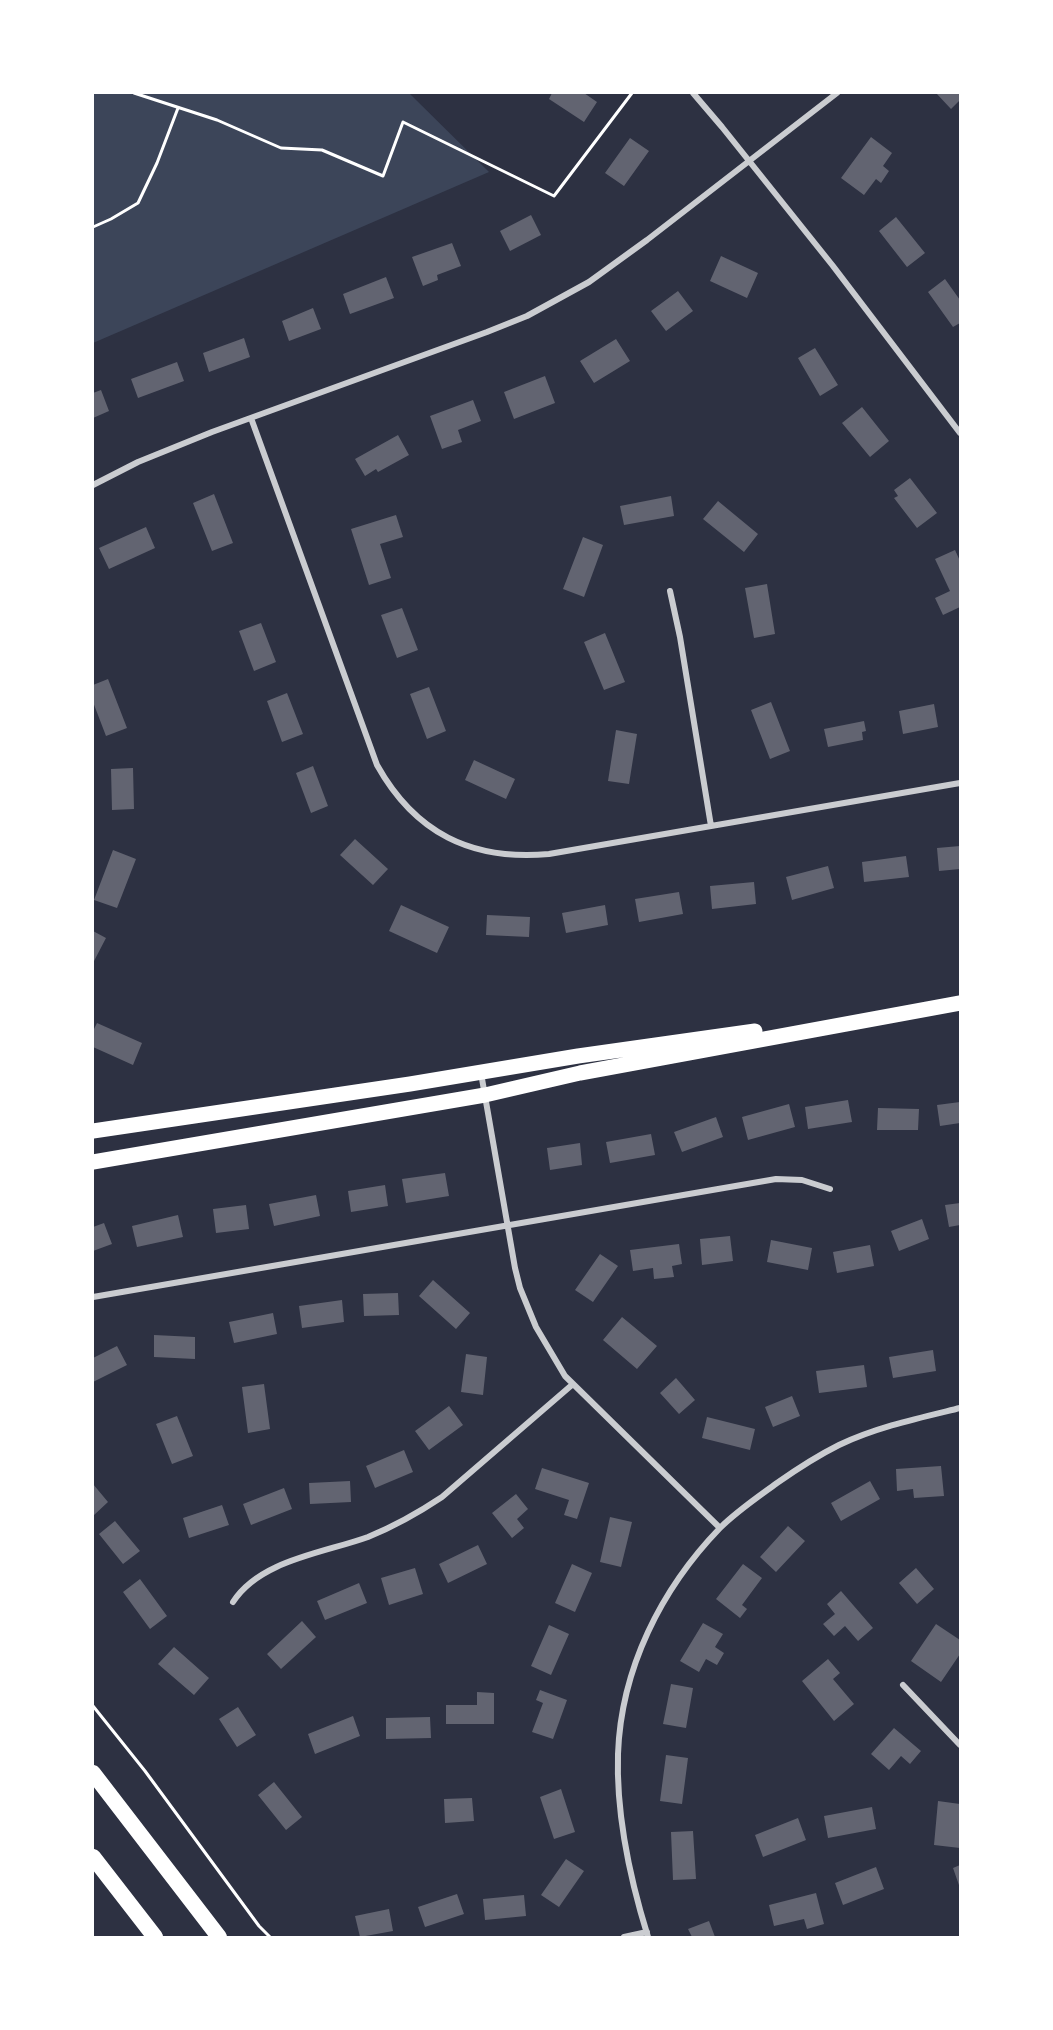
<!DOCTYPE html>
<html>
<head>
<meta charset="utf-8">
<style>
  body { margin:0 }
  #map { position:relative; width:1053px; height:2030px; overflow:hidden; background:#2d3142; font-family:Lato,sans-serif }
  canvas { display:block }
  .frame { position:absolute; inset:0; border:94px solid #fff; pointer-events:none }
</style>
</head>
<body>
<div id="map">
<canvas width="1053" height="2030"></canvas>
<div class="frame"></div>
</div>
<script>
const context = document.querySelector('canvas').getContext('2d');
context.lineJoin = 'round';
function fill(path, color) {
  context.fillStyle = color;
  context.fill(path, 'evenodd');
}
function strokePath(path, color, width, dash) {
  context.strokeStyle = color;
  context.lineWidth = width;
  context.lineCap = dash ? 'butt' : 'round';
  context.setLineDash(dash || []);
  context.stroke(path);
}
fill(new Path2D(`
  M93,93H409L489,172L93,343Z`), '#3c4559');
fill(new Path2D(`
  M552,93H584L597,102L584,122L549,99Z
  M936,93H960V100L951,109Z
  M871,137L892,153L883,166L889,171L881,183L876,179L864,195L841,178Z
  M630,138L649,151L624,186L605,173Z
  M531,215L541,235L510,251L500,231Z
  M896,217L925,253L907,267L879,231Z
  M452,243L461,266L437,275L438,280L423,286L412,257Z
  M721,256L758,273L747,298L710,281Z
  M386,277L394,298L350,314L343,294Z
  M945,279L960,300V323L953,327L928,292Z
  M678,291L693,311L666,331L651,311Z
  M313,308L321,329L289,341L282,321Z
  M244,338L250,357L209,372L203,353Z
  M616,339L630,361L594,383L580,361Z
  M815,348L838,385L820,396L798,358Z
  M177,362L184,381L138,398L131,379Z
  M545,376L555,403L514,419L504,392Z
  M101,390L109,411L93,418V393Z
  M473,400L481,421L458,430L462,442L442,449L430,416Z
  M862,407L889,441L870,457L842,423Z
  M398,435L409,455L378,472L376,469L365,476L355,459Z
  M910,478L937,513L917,528L894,498L898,496L894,490Z
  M214,494L233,543L212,551L193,503Z
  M671,496L674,516L624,525L620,506Z
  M718,501L758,534L744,552L703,519Z
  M396,515L403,537L380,544L391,578L369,585L351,529Z
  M146,527L155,548L109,569L99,548Z
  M583,537L603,545L584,597L563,589Z
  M955,550L960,561V607L943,615L935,598L950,591L935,559Z
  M767,584L775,634L754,638L745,588Z
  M402,608L418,650L397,658L381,615Z
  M261,623L276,662L254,671L239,631Z
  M605,633L625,682L604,690L584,642Z
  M108,679L127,728L106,736L93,702V685Z
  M429,687L446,731L427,739L410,694Z
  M287,693L303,734L282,742L267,701Z
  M771,702L790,751L770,759L751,710Z
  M934,704L938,727L903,734L899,711Z
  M864,721L866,731L862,732L863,740L828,747L824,729Z
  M616,730L637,734L629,784L608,781Z
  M474,760L515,779L506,799L465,780Z
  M313,766L328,806L311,813L296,773Z
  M133,768L134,809L112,810L111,769Z
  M355,839L388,869L373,885L340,855Z
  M960,846V869L939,871L937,848Z
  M113,850L136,859L117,908L94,900Z
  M906,856L909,877L864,882L862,862Z
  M828,866L834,888L792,900L786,877Z
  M754,882L756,904L712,909L710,886Z
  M679,892L683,914L639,922L635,899Z
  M401,905L449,927L437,953L389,931Z
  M605,905L608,925L566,933L562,913Z
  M487,915L530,917L529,937L486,935Z
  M93,931L106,938L93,963Z
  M97,1023L142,1043L133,1065L93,1047V1031Z
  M848,1100L852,1122L808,1129L805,1107Z
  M960,1102V1123L940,1126L937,1105Z
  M789,1104L795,1127L748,1140L742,1117Z
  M878,1108L919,1109L918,1130H877Z
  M716,1117L723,1137L682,1152L674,1132Z
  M651,1134L655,1155L610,1163L606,1142Z
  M580,1143L582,1165L550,1170L547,1148Z
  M445,1173L449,1196L406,1203L402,1179Z
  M385,1185L388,1206L351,1212L348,1191Z
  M316,1195L320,1216L274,1226L269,1204Z
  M960,1203V1225L949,1227L945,1205Z
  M246,1205L249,1229L216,1233L213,1209Z
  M178,1215L183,1237L137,1247L132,1226Z
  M922,1219L929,1239L899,1251L891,1231Z
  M104,1223L112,1244L93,1251V1227Z
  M730,1236L733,1261L702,1265L700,1239Z
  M771,1240L812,1248L808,1270L767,1262Z
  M679,1244L682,1264L672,1266L674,1277L654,1279L653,1268L633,1271L630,1250Z
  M870,1245L874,1266L837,1273L833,1252Z
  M600,1254L618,1266L593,1302L575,1290Z
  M433,1280L470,1313L456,1329L419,1296Z
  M398,1293L399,1315L364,1316L363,1294Z
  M342,1300L344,1322L302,1328L299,1306Z
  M273,1313L277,1334L234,1343L229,1322Z
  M622,1317L657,1346L637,1369L603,1340Z
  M154,1335L195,1337V1359L154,1357Z
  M117,1346L127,1365L93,1382V1358Z
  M933,1350L936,1371L893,1378L889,1357Z
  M466,1354L487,1357L483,1395L461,1392Z
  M864,1365L867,1387L819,1393L816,1371Z
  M676,1378L695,1400L679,1414L660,1393Z
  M264,1384L270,1429L248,1433L242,1387Z
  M792,1396L800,1416L773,1427L765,1407Z
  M449,1406L463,1425L429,1450L415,1431Z
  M177,1416L193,1456L172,1464L156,1424Z
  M707,1417L755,1429L750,1450L702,1438Z
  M404,1450L413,1472L375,1488L366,1466Z
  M941,1466L944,1496L914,1498L913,1489L897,1491L896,1469Z
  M542,1468L589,1483L577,1519L564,1515L569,1500L535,1489Z
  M350,1481L351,1502L310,1504L309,1483Z
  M870,1481L880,1499L841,1521L831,1503Z
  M93,1484L108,1502L93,1516Z
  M284,1488L292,1509L251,1525L243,1504Z
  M516,1494L528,1509L517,1519L524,1528L512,1538L492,1513Z
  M222,1505L229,1525L189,1538L183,1518Z
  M610,1517L632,1522L621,1567L600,1562Z
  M115,1521L140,1551L123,1564L99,1534Z
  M788,1526L805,1541L776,1572L760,1557Z
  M478,1545L487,1564L448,1583L439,1564Z
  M572,1564L592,1573L575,1612L555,1603Z
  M743,1564L762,1578L742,1605L747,1609L740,1618L716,1599Z
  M415,1568L423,1594L389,1605L381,1578Z
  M916,1568L934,1589L917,1604L899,1583Z
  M140,1579L167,1616L150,1629L123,1592Z
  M359,1583L367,1603L325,1620L317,1601Z
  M841,1591L873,1628L858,1641L845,1626L834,1636L823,1624L835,1614L827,1604Z
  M302,1621L316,1637L281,1669L267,1654Z
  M703,1623L723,1634L715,1647L724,1653L717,1665L706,1659L699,1672L680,1661Z
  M936,1624L960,1640V1654L941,1682L911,1661Z
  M549,1625L569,1634L551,1675L531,1666Z
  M174,1647L209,1678L194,1695L158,1664Z
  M828,1659L840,1673L833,1679L854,1704L834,1721L802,1681Z
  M671,1684L693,1688L686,1728L663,1724Z
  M540,1690L567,1700L553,1739L532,1732L543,1703L536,1700Z
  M477,1692L494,1693V1724H446V1705H477Z
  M238,1707L256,1735L237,1747L219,1719Z
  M353,1716L360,1736L315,1754L308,1734Z
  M430,1717L431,1738L386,1739V1718Z
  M894,1728L921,1751L910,1764L901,1756L889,1770L871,1754Z
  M666,1755L688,1758L682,1804L660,1801Z
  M274,1782L302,1817L286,1830L258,1795Z
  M561,1789L575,1832L554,1839L540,1797Z
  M472,1798L474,1821L445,1823L444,1799Z
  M938,1801L960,1804V1848L934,1845Z
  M872,1807L876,1829L828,1838L824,1816Z
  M798,1818L806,1840L763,1857L755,1835Z
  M693,1831L696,1879L673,1880L671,1832Z
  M566,1859L584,1871L559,1907L541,1895Z
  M960,1865V1888L953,1868Z
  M876,1867L884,1889L843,1905L835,1883Z
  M816,1893L824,1924L807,1929L804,1919L774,1926L769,1905Z
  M457,1894L464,1914L425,1927L418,1907Z
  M524,1895L526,1916L485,1920L483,1899Z
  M389,1909L393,1931L360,1937L355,1916Z
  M709,1921L715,1937H692L688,1929Z`), '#626471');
strokePath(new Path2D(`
  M134,93L217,120L281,148L322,150L383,176L403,122L554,196L632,93
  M93,227L111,219L138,203L157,163L178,108
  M93,1706L145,1771L259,1926L270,1937`), '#fff', 3);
strokePath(new Path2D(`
  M693,93L722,127L833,266L960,433
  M251,418L377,765C415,833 471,861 549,854L960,783
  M93,485L138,462L212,432L487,332L527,316L589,282L647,240L837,93
  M670,591L680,637L711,826
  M481,1073L515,1268L520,1288L536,1327L565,1376L720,1528
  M93,1297L776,1179L802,1180L830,1189
  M233,1602C260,1560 324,1553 368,1537C395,1526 418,1513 442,1497L573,1384
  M903,1685L960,1745
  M624,1937L647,1932
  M648,1937C630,1879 616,1816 618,1754C621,1669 661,1589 720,1528C737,1511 758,1497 777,1483C797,1469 817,1456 839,1445C877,1427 919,1418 960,1408`), '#caccd0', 6);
strokePath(new Path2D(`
  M93,1131L410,1084L578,1056L755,1031
  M93,1162L485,1095L580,1073L960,1003`), '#fff', 15);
strokePath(new Path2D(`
  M93,1773L219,1937
  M93,1857L155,1937`), '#fff', 16);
</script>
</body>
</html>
